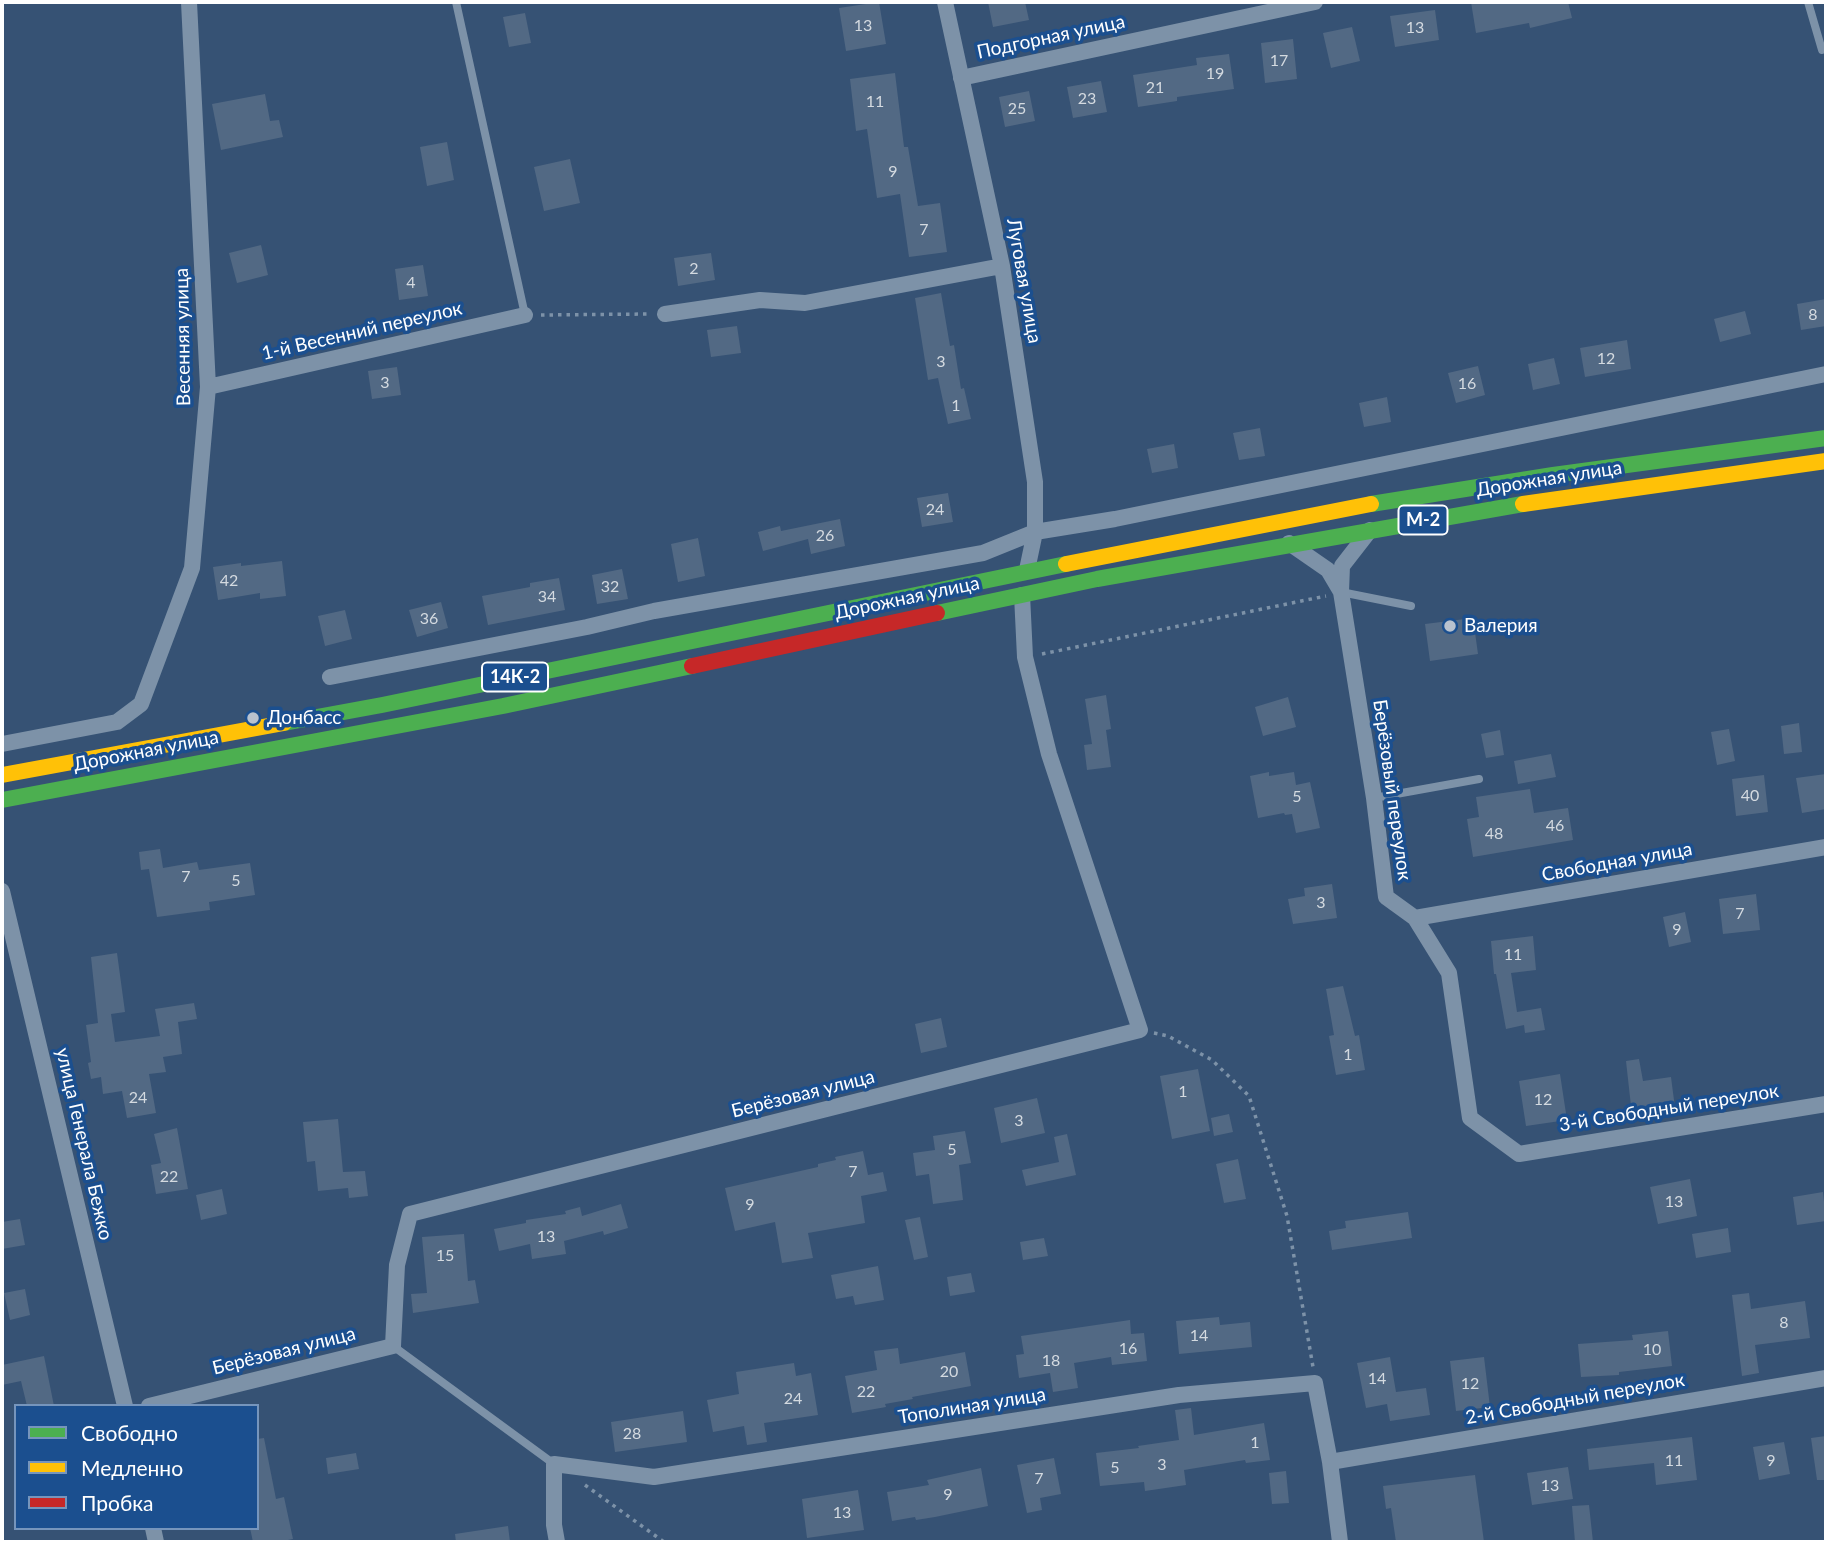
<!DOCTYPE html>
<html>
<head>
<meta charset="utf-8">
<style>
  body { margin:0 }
  #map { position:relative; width:1828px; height:1544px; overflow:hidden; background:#365274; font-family:Lato,sans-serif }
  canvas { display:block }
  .frame { position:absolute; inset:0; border:4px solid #fff; pointer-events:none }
  .legend { position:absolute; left:14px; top:1404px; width:245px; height:126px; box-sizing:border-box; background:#1b4f8f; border:2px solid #7695bc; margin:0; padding:9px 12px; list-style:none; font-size:21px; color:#fff }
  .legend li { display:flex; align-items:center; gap:14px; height:35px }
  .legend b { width:35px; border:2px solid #7695bc }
</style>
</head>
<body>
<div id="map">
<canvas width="1828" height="1544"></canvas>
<div class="frame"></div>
<ul class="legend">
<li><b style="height:9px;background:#4caf50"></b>Свободно</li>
<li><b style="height:9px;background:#ffc107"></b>Медленно</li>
<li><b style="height:9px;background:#c62828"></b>Пробка</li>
</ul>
</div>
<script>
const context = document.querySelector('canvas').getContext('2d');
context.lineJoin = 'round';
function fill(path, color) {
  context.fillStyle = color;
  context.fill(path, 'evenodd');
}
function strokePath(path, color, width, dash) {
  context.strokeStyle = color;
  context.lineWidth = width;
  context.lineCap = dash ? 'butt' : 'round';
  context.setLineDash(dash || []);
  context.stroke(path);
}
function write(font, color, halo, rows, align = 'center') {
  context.font = font + ' Lato,sans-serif';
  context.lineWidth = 7;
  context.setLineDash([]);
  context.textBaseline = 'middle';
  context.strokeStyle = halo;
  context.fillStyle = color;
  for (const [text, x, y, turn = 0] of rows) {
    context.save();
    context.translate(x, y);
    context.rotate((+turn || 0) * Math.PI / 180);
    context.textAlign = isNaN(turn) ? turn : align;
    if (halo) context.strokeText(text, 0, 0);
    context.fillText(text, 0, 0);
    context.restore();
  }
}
fill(new Path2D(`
  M879,2L886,44L846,51L839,8Z
  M988,2H1025L1029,20L993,27Z
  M1471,2H1568L1572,18L1530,28L1529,23L1476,33Z
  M1435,10L1439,40L1395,47L1390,16Z
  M525,13L531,43L509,47L503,17Z
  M1352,27L1360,61L1331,68L1323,33Z
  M1293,39L1297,79L1265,83L1261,43Z
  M1229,54L1234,89L1177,97V101L1138,107L1133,75L1197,65L1196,58Z
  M895,73L904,147H908L918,206L940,203L947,252L909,257L900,194L877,198L867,129L856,131L850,79Z
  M1101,81L1107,112L1073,118L1067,87Z
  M1029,91L1035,121L1005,127L999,97Z
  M265,94L270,121L279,120L283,137L221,150L212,104Z
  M447,142L454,180L427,186L420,147Z
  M570,159L580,203L544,211L534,167Z
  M261,245L268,275L237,283L229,253Z
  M711,253L715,280L678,286L674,258Z
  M423,265L428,296L399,300L395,269Z
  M941,293L950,346L954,345L961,389L964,388L971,419L948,424L938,378L928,380L915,298Z
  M1826,299V326L1801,330L1797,304Z
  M1745,311L1751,334L1720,342L1714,319Z
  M737,326L741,353L711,357L707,330Z
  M1627,340L1631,369L1585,377L1580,348Z
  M1554,358L1560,384L1533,390L1528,364Z
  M1478,366L1485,395L1456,403L1448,373Z
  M397,367L401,395L372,399L368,371Z
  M1387,397L1391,422L1364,427L1359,403Z
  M1260,428L1265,456L1239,460L1233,433Z
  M1174,444L1178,468L1152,473L1147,449Z
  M948,493L953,522L922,527L917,498Z
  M840,519L845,546L811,554L808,539L763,551L758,532L780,526L781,531Z
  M698,538L705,576L678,582L671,544Z
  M282,561L286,596L260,599V593L218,600L213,567L241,563V566Z
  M622,569L628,599L597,604L592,575Z
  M559,578L565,610L488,625L482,596L530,587V583Z
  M441,602L448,628L417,637L409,610Z
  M345,610L352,639L325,646L318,616Z
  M1473,618L1478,654L1430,661L1425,624Z
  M1106,695L1111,729L1106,730L1111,767L1087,770L1084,745L1092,744L1085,699Z
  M1288,697L1296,727L1263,736L1255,707Z
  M1799,723L1802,752L1784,754L1781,726Z
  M1729,729L1735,761L1717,765L1711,732Z
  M1500,730L1504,755L1486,758L1481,734Z
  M1551,754L1556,777L1518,784L1514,761Z
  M1269,772V776L1294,772L1296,785L1310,782L1320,828L1296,833L1292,814L1285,815L1284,813L1258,818L1250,776Z
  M1826,774V809L1802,813L1796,778Z
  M1764,775L1768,812L1736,816L1732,779Z
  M1530,789L1534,813L1568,808L1573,840L1473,857L1467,819L1479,817L1476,797Z
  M160,849L163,868L197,862L199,870L250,863L255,895L209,902L210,910L157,917L149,869L141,870L139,852Z
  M1332,884L1337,918L1293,924L1288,899L1305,896L1304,888Z
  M1756,894L1760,930L1723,934L1719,899Z
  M1685,912L1691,942L1669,947L1663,917Z
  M1533,936L1536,970L1511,973L1517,1012L1541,1008L1545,1030L1525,1033L1524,1025L1506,1029L1496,974H1494L1491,941Z
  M117,953L125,1012L111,1014L115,1042L160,1036L155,1009L194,1003L197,1019L178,1022L182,1054L163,1057L166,1072L149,1074L156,1113L127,1118L122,1091L103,1094L101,1077L91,1079L88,1063L91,1062L86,1025L98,1023L91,957Z
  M1343,986L1355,1036L1359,1035L1365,1070L1336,1075L1329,1036L1334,1035L1326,989Z
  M941,1018L947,1047L921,1053L915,1024Z
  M1639,1059L1643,1081L1671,1077L1675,1108L1632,1115L1626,1061Z
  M1198,1069L1210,1131L1172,1139L1160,1076Z
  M1560,1074L1567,1120L1526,1126L1519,1081Z
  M1037,1098L1045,1133L1001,1143L994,1108Z
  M1229,1114L1233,1132L1214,1136L1211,1118Z
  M338,1119L343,1172L365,1171L368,1196L349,1198L348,1188L318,1191L315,1161L307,1162L303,1122Z
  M177,1128L188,1189L156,1194L151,1165L161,1163L154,1134Z
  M965,1131L971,1163L959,1165L963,1200L933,1204L929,1174L916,1176L913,1153L935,1150L933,1136Z
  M1067,1134L1076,1175L1026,1186L1022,1170L1059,1162L1054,1137Z
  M863,1151L868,1175L883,1172L887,1191L861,1196L865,1223L808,1233L813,1258L782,1263L775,1222L735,1231L725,1188L818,1167V1164L836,1160L835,1157Z
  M1238,1159L1246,1199L1224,1203L1216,1164Z
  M1690,1179L1697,1216L1658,1224L1650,1187Z
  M222,1189L227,1214L201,1220L196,1195Z
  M1823,1192L1826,1221L1797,1225L1793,1197Z
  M621,1204L628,1228L604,1235L603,1231L564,1241L566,1254L532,1259L530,1244L499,1251L494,1229L526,1223V1220L566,1214L565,1211L580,1207L582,1216Z
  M1408,1212L1412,1238L1332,1250L1329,1231L1346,1228L1345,1221Z
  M920,1217L928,1257L914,1260L905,1220Z
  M20,1219L25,1245L2,1249V1222Z
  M1728,1228L1731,1252L1696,1258L1692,1234Z
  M464,1234L468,1281L475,1280L479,1303L413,1313L411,1294L427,1293L422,1237Z
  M1044,1238L1048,1256L1023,1260L1020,1242Z
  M878,1266L884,1300L855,1305L853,1296L836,1299L831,1275Z
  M971,1273L975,1292L950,1296L947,1277Z
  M25,1289L30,1315L10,1320L4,1293Z
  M1749,1293L1751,1309L1805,1301L1810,1338L1755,1345L1759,1373L1742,1376L1732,1295Z
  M1219,1317L1220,1325L1250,1322L1252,1347L1179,1354L1176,1321Z
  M1130,1320L1131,1334L1144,1333L1147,1361L1112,1365L1111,1357L1074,1363L1078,1388L1053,1392L1050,1373L1019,1378L1016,1355L1024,1354L1021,1336Z
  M1668,1331L1672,1366L1619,1372V1375L1581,1377L1578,1344L1633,1340L1632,1335Z
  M898,1348L900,1364L965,1352L971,1386L912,1397L913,1399L885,1404L886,1407L852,1413L845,1376L877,1370L874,1351Z
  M44,1356L54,1406H27L21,1381L2,1385V1365Z
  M1390,1357L1396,1392L1426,1388L1430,1415L1390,1421L1387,1404L1366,1408L1357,1363Z
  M1484,1357L1490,1407L1456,1411L1450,1361Z
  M794,1363L796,1376L811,1373L818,1415L764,1423L767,1442L747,1445L744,1426L713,1432L707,1400L739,1394L736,1372Z
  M1191,1408L1194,1435L1264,1423L1270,1460L1246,1463L1245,1460L1184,1470L1186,1485L1145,1491L1144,1482L1100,1486L1096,1453L1139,1448L1138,1446L1179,1440L1175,1410Z
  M683,1411L687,1442L615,1452L611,1422Z
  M1826,1436V1480H1817L1811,1438Z
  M1692,1437L1697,1480L1656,1485L1654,1463L1589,1470L1587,1449Z
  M264,1438L276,1499L284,1497L293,1539L278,1542H253L250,1528H257V1439Z
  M1784,1442L1790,1474L1759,1480L1753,1447Z
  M356,1453L359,1469L328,1474L326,1458Z
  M1054,1458L1061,1494L1040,1498L1042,1510L1027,1513L1017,1465Z
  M1568,1467L1573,1499L1532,1505L1527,1473Z
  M981,1468L988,1506L935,1517L916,1520L915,1517L892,1521L887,1492L929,1485L927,1480Z
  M1286,1471L1289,1503L1272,1504L1269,1473Z
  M1475,1475L1484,1542H1396L1391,1508L1386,1509L1383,1486Z
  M858,1490L864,1530L807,1538L802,1499Z
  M1589,1505L1593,1542H1575L1572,1506Z
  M508,1526L510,1542H456L455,1534Z`), '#526984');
strokePath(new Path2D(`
  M541,315L649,314
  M1042,654L1326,596
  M1154,1033L1168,1036L1212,1060L1249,1096L1287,1216L1313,1367
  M585,1485L664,1542`), '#7d92a8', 3.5, [3.5, 5]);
strokePath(new Path2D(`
  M456,2L525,315
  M1808,2L1822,50
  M1341,592L1411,606
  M1374,798L1479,779
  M393,1346L554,1464`), '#7d92a8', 8);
strokePath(new Path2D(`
  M945,2L1002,266L1035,482V532L1027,570
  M961,78L1315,2
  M665,314L760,300L805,303L1002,266
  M208,387L525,315
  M1370,530L1342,566L1341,592L1374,798L1386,897L1415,918L1449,973L1470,1118L1519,1154L1826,1104
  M1289,543L1328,570L1341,592
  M330,677L587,627L654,611L983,553L1035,532L1115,519L1826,374
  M2,744L117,722L141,704L192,568L208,387L189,2
  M2,891L125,1406
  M1415,918L1826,847
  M149,1406L393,1346L397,1265L410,1214L1140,1030L1049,754L1025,657L1022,595
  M1330,1462L1826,1378
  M153,1528L156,1542
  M557,1542L554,1525V1464L654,1477L1179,1395L1315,1383L1330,1462L1340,1542`), '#7d92a8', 16);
strokePath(new Path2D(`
  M1371,504L1553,475L1826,438
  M937,613L1097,579L1523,504
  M284,723L382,705L1066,564
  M2,800L503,706L692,666`), '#4caf50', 16);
strokePath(new Path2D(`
  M1523,504L1826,461
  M1066,564L1371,504
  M2,775L284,723`), '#ffc107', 16);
strokePath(new Path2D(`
  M692,666L937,613`), '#c62828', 16);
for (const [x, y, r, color] of [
  [1450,626,7,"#b9c2ce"],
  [253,718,7,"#b9c2ce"]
]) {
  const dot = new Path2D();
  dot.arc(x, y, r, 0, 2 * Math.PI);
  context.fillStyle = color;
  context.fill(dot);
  strokePath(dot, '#1b4f8f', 2.5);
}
write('16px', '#d4dae0', null, [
  ["13",863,26],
  ["13",1415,28],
  ["17",1279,61],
  ["19",1215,74],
  ["21",1155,88],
  ["23",1087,99],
  ["11",875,102],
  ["25",1017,109],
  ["9",893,172],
  ["7",924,230],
  ["2",694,269],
  ["4",411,283],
  ["8",1813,315],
  ["12",1606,359],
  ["3",941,362],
  ["3",385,383],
  ["16",1467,384],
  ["1",956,406],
  ["24",935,510],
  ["26",825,536],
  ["42",229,581],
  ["32",610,587],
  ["34",547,597],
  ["36",429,619],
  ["40",1750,796],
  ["5",1297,797],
  ["46",1555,826],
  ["48",1494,834],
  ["7",186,877],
  ["5",236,881],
  ["3",1321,903],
  ["7",1740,914],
  ["9",1677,930],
  ["11",1513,955],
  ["1",1348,1055],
  ["1",1183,1092],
  ["24",138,1098],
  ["12",1543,1100],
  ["3",1019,1121],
  ["5",952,1150],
  ["7",853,1172],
  ["22",169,1177],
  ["13",1674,1202],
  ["9",750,1205],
  ["13",546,1237],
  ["15",445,1256],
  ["8",1784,1323],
  ["14",1199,1336],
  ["16",1128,1349],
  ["10",1652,1350],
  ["18",1051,1361],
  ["20",949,1372],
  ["14",1377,1379],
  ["12",1470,1384],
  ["22",866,1392],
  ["24",793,1399],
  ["28",632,1434],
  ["1",1255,1443],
  ["11",1674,1461],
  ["9",1771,1461],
  ["3",1162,1465],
  ["5",1115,1468],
  ["7",1039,1479],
  ["13",1550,1486],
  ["9",948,1495],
  ["13",842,1513]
]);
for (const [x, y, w] of [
  [1423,520,49],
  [515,677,66]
]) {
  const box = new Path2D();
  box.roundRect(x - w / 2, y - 14.5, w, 29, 5);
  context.fillStyle = '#1b4f8f';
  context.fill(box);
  strokePath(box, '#fff', 2);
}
write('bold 18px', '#fff', null, [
  ["М-2",1423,520],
  ["14К-2",515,677]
]);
write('19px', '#fff', '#1b4f8f', [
  ["Подгорная улица",1051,37,-12],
  ["Луговая улица",1024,281,80],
  ["1-й Весенний переулок",362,331,-13],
  ["Весенняя улица",183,337,-91],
  ["Дорожная улица",1549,479,-9],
  ["Дорожная улица",907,598,-12],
  ["Дорожная улица",146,751,-11],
  ["Берёзовый переулок",1392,790,82],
  ["Свободная улица",1617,862,-10],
  ["Берёзовая улица",803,1094,-14],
  ["3-й Свободный переулок",1669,1108,-9],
  ["улица Генерала Бежко",84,1144,77],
  ["Берёзовая улица",284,1351,-14],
  ["2-й Свободный переулок",1575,1399,-10],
  ["Тополиная улица",972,1406,-9]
]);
write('19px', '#fff', '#1b4f8f', [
  ["Валерия",1464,626],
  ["Донбасс",267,718]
], 'left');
</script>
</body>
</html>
